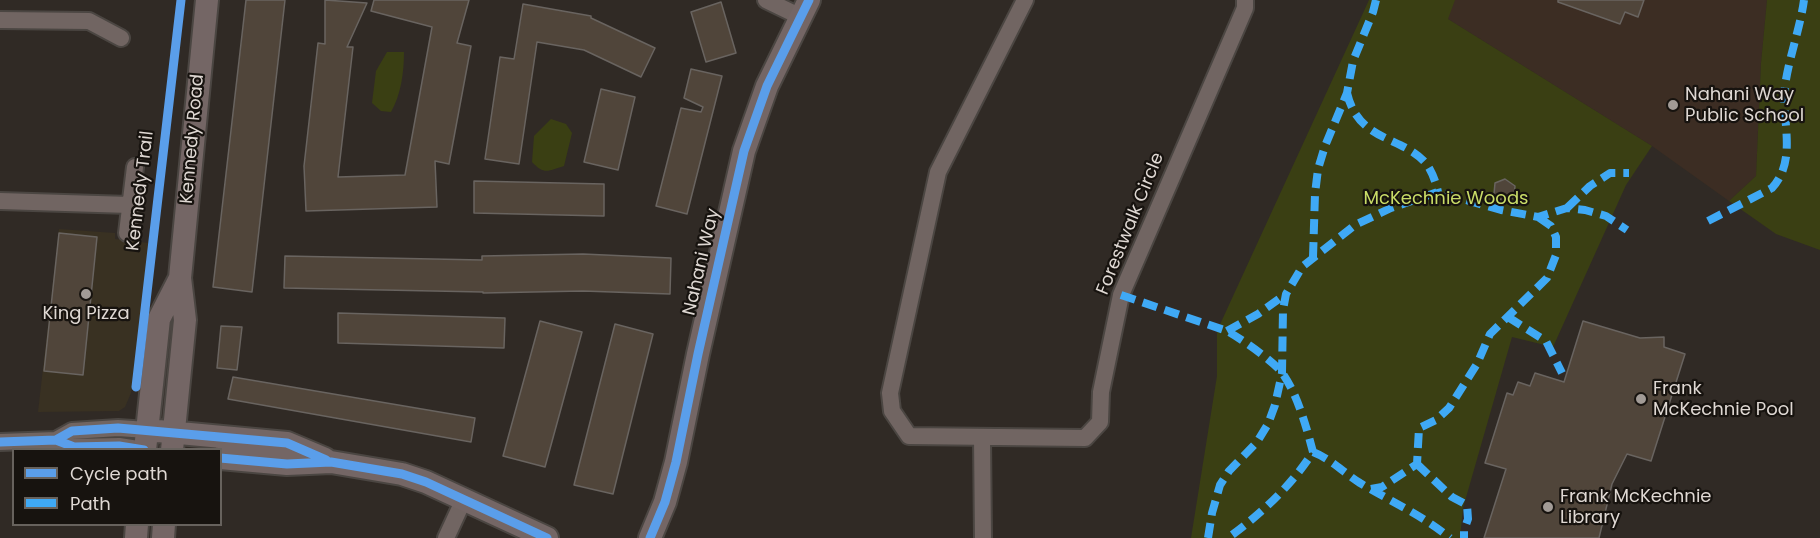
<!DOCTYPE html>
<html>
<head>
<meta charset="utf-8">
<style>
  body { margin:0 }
  #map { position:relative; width:1820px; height:538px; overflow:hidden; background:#302a25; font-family:Poppins,sans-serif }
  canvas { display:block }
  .legend { position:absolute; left:12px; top:448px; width:210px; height:78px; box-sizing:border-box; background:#17130f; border:2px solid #67625d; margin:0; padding:8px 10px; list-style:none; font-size:18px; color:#dfd8d3 }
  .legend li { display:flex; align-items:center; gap:12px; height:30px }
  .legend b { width:30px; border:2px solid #67625d }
</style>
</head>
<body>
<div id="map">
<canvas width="1820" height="538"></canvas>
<ul class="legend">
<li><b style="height:8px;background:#5a9eea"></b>Cycle path</li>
<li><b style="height:8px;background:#3fa9f5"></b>Path</li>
</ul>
</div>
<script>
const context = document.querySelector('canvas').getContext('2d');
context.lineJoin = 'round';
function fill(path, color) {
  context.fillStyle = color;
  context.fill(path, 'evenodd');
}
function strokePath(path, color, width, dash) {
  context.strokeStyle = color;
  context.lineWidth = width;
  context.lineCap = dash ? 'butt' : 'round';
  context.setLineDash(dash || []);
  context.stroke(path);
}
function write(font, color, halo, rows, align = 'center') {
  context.font = font + ' Poppins,sans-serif';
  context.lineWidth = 4.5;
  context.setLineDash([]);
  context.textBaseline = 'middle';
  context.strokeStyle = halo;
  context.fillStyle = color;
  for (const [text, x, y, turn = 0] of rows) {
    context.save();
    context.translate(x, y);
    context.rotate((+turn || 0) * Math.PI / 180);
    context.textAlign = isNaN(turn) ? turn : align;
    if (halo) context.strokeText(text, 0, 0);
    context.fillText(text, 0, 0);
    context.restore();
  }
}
fill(new Path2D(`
  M59,229L115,233V239L149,243L138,348L131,393L125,407L119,411L38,412Z`), '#393122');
fill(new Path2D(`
  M1422,0H1767L1761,63L1756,176L1729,201L1652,146L1448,19Z`), '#3c2d23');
fill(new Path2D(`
  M1369,0H1455L1448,19L1652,146L1626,185L1553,347L1512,337L1463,508L1460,538H1191L1217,376V331Z
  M1767,0H1820V250L1776,234L1729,201L1756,176L1761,63Z
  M387,52H404C404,72 401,95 391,112L381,111L372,103L376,71Z
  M551,119L566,124L572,133L564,166C548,171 544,175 532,162L534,136Z`), '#3a3f13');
const building = new Path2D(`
  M246,0H285L252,292L213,287Z
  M325,0L367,3L347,47H353L338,177L405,175L432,27L371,11L374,0H469L457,43L471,46L449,164L435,161L437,207L306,211L304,166L318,43L325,44Z
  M1558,0H1644L1638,17L1625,12L1620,24L1558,2Z
  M721,2L736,53L706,62L691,12Z
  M523,4L591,16V18L655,48L641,77L584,50L537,42L519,164L485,159L500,57L514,59Z
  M691,69L722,76L687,214L656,206L681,108L701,112L703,107L684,98Z
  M601,89L635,97L618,170L584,162Z
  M1505,179L1515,186L1514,197L1503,202L1494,194L1495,183Z
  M474,181L604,184V216L474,213Z
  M59,233L97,237L83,375L44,371Z
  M583,254L671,258L670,294L583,291L483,293V292L284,288L285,256L482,260V256Z
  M338,313L505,318L504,348L338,343Z
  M540,321L582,332L545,467L503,456Z
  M1583,321L1640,338L1664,337V347L1685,354L1651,461L1627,454L1612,484L1599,538H1484L1506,469L1485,463L1507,393L1513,395L1518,382L1530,386L1535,373L1564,382Z
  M615,324L653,334L613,494L574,485Z
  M221,326L242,327L237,370L217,368Z
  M233,377L475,418L471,442L228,399Z`);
fill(building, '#50453a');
strokePath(building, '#696460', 1.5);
const street = new Path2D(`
  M766,0L801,17
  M1025,0L938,172L890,393L892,411L909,436L1085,438L1100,422L1101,392L1121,295L1245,8V0
  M0,20L89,21L121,38
  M0,201L130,205
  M127,233L135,167
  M982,438L983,538
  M56,440L72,431L118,428L147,430
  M0,442L56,440L74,447L119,446L144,450
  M446,538L464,499`);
const secondary = new Path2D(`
  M147,430L287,443L325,459
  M145,450L159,319L180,278
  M172,450L185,320L180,278L207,0
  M220,458L287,464L331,462L402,474L426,482L547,538
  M136,538L137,524
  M163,538L164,524
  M650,538L665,502L676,462L698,354L744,151L767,86L809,0`);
strokePath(street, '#4b4642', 20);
strokePath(secondary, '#4b4642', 26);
strokePath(street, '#716562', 16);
strokePath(secondary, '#746665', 22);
strokePath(new Path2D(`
  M1347,93C1359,144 1405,135 1428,166C1433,174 1436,183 1438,192
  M1567,208L1590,186L1610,173H1629
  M1708,221L1772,188C1798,160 1781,120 1785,86C1789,57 1800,29 1804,0
  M1313,257L1315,194L1318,169L1325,146L1347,93L1353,61L1373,12L1376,0
  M1121,295L1227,331C1240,338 1275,362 1283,374C1298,396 1306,426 1313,452C1291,486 1261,514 1228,538
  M1508,317L1546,341L1562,373
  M1227,331L1258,314L1286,294
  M1313,452C1331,459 1344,473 1360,483C1390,501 1422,515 1450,538
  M1417,464L1452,497L1467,505L1468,519L1464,530V538
  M1371,489L1382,487L1417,464L1419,428L1436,420L1449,408L1477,364L1490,334L1547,278L1556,255V237L1551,226L1538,217
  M1208,538L1212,513L1220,485L1229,471L1257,442L1268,424L1275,405L1282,373L1283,310L1286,294L1302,267L1355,225L1391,208L1438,192L1501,210L1538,217L1567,208L1585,210L1606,216L1627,230`), '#3fa9f5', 8, [15, 8]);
strokePath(new Path2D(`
  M136,387L181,0
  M56,440L72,431L118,428L287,443L326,460
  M0,442L56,440L74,447L119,446L144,450
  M220,458L287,464L331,462L402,474L426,482L547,538
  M650,538L665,502L676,462L698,354L744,151L767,86L809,0`), '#5a9eea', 9);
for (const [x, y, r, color] of [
  [1673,105,6,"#a29b96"],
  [86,294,6,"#a29b96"],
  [1641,399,6,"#a29b96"],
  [1548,507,6,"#a29b96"]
]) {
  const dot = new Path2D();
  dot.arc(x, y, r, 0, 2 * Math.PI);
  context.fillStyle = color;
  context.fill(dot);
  strokePath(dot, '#17130f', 2);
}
write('18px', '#dfd8d3', '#17130f', [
  ["Nahani Way",1685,95],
  ["Public School",1685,116],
  ["King Pizza",86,314,"center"],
  ["Frank",1653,389],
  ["McKechnie Pool",1653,410],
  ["Frank McKechnie",1560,497],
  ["Library",1560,518]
], 'left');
write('18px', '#dfd8d3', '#17130f', [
  ["Kennedy Road",193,139,-85],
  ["Kennedy Trail",141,191,-83],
  ["Forestwalk Circle",1131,224,-68],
  ["Nahani Way",702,262,-77]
]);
write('18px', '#c9dc67', '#17130f', [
  ["McKechnie Woods",1446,199]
]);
</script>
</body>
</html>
